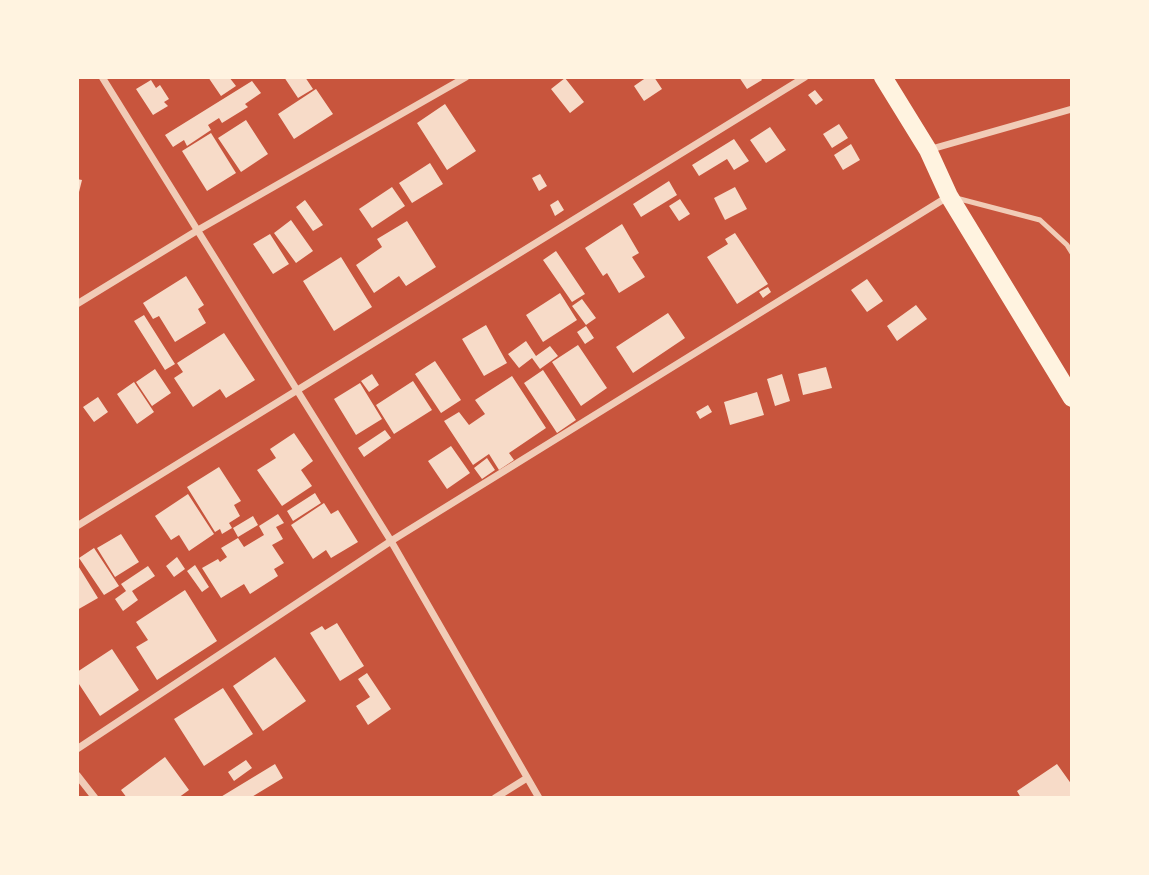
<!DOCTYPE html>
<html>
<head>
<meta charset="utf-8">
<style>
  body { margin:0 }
  #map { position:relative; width:1149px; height:875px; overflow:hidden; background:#c8553d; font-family:"PT Sans Narrow",sans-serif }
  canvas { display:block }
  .frame { position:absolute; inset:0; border:79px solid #fff3e0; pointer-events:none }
</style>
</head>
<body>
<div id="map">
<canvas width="1149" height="875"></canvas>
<div class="frame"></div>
</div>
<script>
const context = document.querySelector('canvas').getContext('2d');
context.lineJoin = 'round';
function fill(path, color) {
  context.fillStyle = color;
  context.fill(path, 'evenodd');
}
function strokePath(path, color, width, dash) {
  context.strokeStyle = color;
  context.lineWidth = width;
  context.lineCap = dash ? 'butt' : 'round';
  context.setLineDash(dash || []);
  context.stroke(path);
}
fill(new Path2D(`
  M208,77H229L236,86L221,96Z
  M284,77H305L313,89L298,98Z
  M647,77H654L662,89L644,101L634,86Z
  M739,77H760L762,80L747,89Z
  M565,78L584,102L570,113L551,89Z
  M151,80L156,88L160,85L169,99L164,102L168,106L153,115L136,89Z
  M252,81L261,93L245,104L248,107L222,123L219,118L208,125L211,130L187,146L184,140L173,147L165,135Z
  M316,89L333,114L294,139L278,114Z
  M815,90L823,100L816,105L808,95Z
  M445,104L476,151L447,170L417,123Z
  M246,120L268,154L241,172L218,138Z
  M839,124L848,138L832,148L823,134Z
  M770,127L786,150L766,163L750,140Z
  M211,133L236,173L207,191L182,151Z
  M734,139L749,161L734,170L727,159L699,176L692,165Z
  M851,144L860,160L843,170L834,155Z
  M430,163L443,184L412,203L399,183Z
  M540,174L547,186L539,191L532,178Z
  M77,179L82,180L78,196H77Z
  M669,181L677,195L641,217L633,204Z
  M392,187L405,206L372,228L359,209Z
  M735,187L747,209L725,220L714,198Z
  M680,199L690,214L679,221L669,206Z
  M305,200L323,225L313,231L296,207Z
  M558,200L564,210L555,216L550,205Z
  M291,220L313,251L296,263L274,233Z
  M407,221L436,267L406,286L399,276L374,293L356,265L382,247L377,239Z
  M622,224L639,253L632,257L645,277L619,293L607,273L603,276L585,248Z
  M735,233L768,284L737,304L707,257L728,244L725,239Z
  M270,234L289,264L273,274L253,244Z
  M556,251L585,294L572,302L543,260Z
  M341,257L372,307L334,331L303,281Z
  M186,276L204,305L198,309L206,323L175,342L159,316L153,319L143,303Z
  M867,279L883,301L867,312L851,290Z
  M768,287L771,292L763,298L759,292Z
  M560,293L577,320L543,342L526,315Z
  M582,299L596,318L586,325L572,306Z
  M916,305L927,319L897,341L887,326Z
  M668,313L685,338L633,373L616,347Z
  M144,315L175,364L165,370L134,321Z
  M486,325L507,363L484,376L462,339Z
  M586,326L594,338L585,344L577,332Z
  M224,333L255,380L226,398L220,389L193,407L174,378L183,372L177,363Z
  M526,341L536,356L550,346L558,356L540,369L532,358L519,368L508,354Z
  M578,345L607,388L581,406L552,362Z
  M435,361L461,400L441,413L415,374Z
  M826,367L832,388L803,395L798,374Z
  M155,369L171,393L152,406L136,382Z
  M543,370L576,420L557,433L524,383Z
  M372,374L379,385L369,392L361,381Z
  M782,374L790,401L775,406L767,379Z
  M512,376L546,428L509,453L514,460L499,470L489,454L473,465L444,421L459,412L469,425L485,414L475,400Z
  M413,381L432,410L394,434L376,405Z
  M134,382L154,412L137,424L117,394Z
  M360,383L382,419L356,435L334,399Z
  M757,392L764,415L730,425L724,402Z
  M98,397L108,412L94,422L83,407Z
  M708,405L712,412L700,419L696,412Z
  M385,430L391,438L364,457L358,448Z
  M294,433L313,461L301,470L312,486L282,506L257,470L276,458L270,449Z
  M451,446L470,473L447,489L428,461Z
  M487,458L495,470L482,479L474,468Z
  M219,467L241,501L234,505L240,516L229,523L232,528L222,534L220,529L215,532L187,487Z
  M315,493L321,503L293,521L287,511Z
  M188,494L214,534L189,551L179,535L171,540L155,516Z
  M324,503L331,514L338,510L358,542L331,558L326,550L313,559L291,525Z
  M278,514L284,523L276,527L283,539L272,545L284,563L274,569L278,576L250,594L244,584L221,598L202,568L218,559L220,562L227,557L221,548L238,538L244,547L264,535L259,526Z
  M253,516L258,525L238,537L233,528Z
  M121,534L139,562L115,577L97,548Z
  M94,548L119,586L104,595L79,558Z
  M177,557L185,569L174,577L166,566Z
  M77,564L98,598L77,610Z
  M195,565L209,587L202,592L187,571Z
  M148,566L155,576L132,591L138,600L123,611L115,599L126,591L121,584Z
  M185,590L217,641L157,680L136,647L148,640L136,622Z
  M337,623L364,666L340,681L310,633L322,626L325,630Z
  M112,649L139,690L100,716L77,681V672Z
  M275,657L306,701L263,731L233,686Z
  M367,673L391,709L368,725L356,706L370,697L358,679Z
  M223,688L253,734L204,766L174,719Z
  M165,757L189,790L178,798H127L121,790Z
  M246,760L252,768L234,781L228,772Z
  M275,764L283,778L250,798H219Z
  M1057,764L1072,785V798H1021L1017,791Z`), '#f7dbc8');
strokePath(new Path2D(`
  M956,198L1040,220L1067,245L1072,253`), '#f1ccb7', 5);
strokePath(new Path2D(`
  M102,77L391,541L539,798
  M928,150L1072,109
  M77,304L198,230L466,77
  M77,526L805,77
  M77,749L391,541L949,196
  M77,775L95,798
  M495,798L527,778`), '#f1ccb7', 7);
strokePath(new Path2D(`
  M883,77L928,150L949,196L1072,398`), '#fff3e0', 18);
</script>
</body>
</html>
